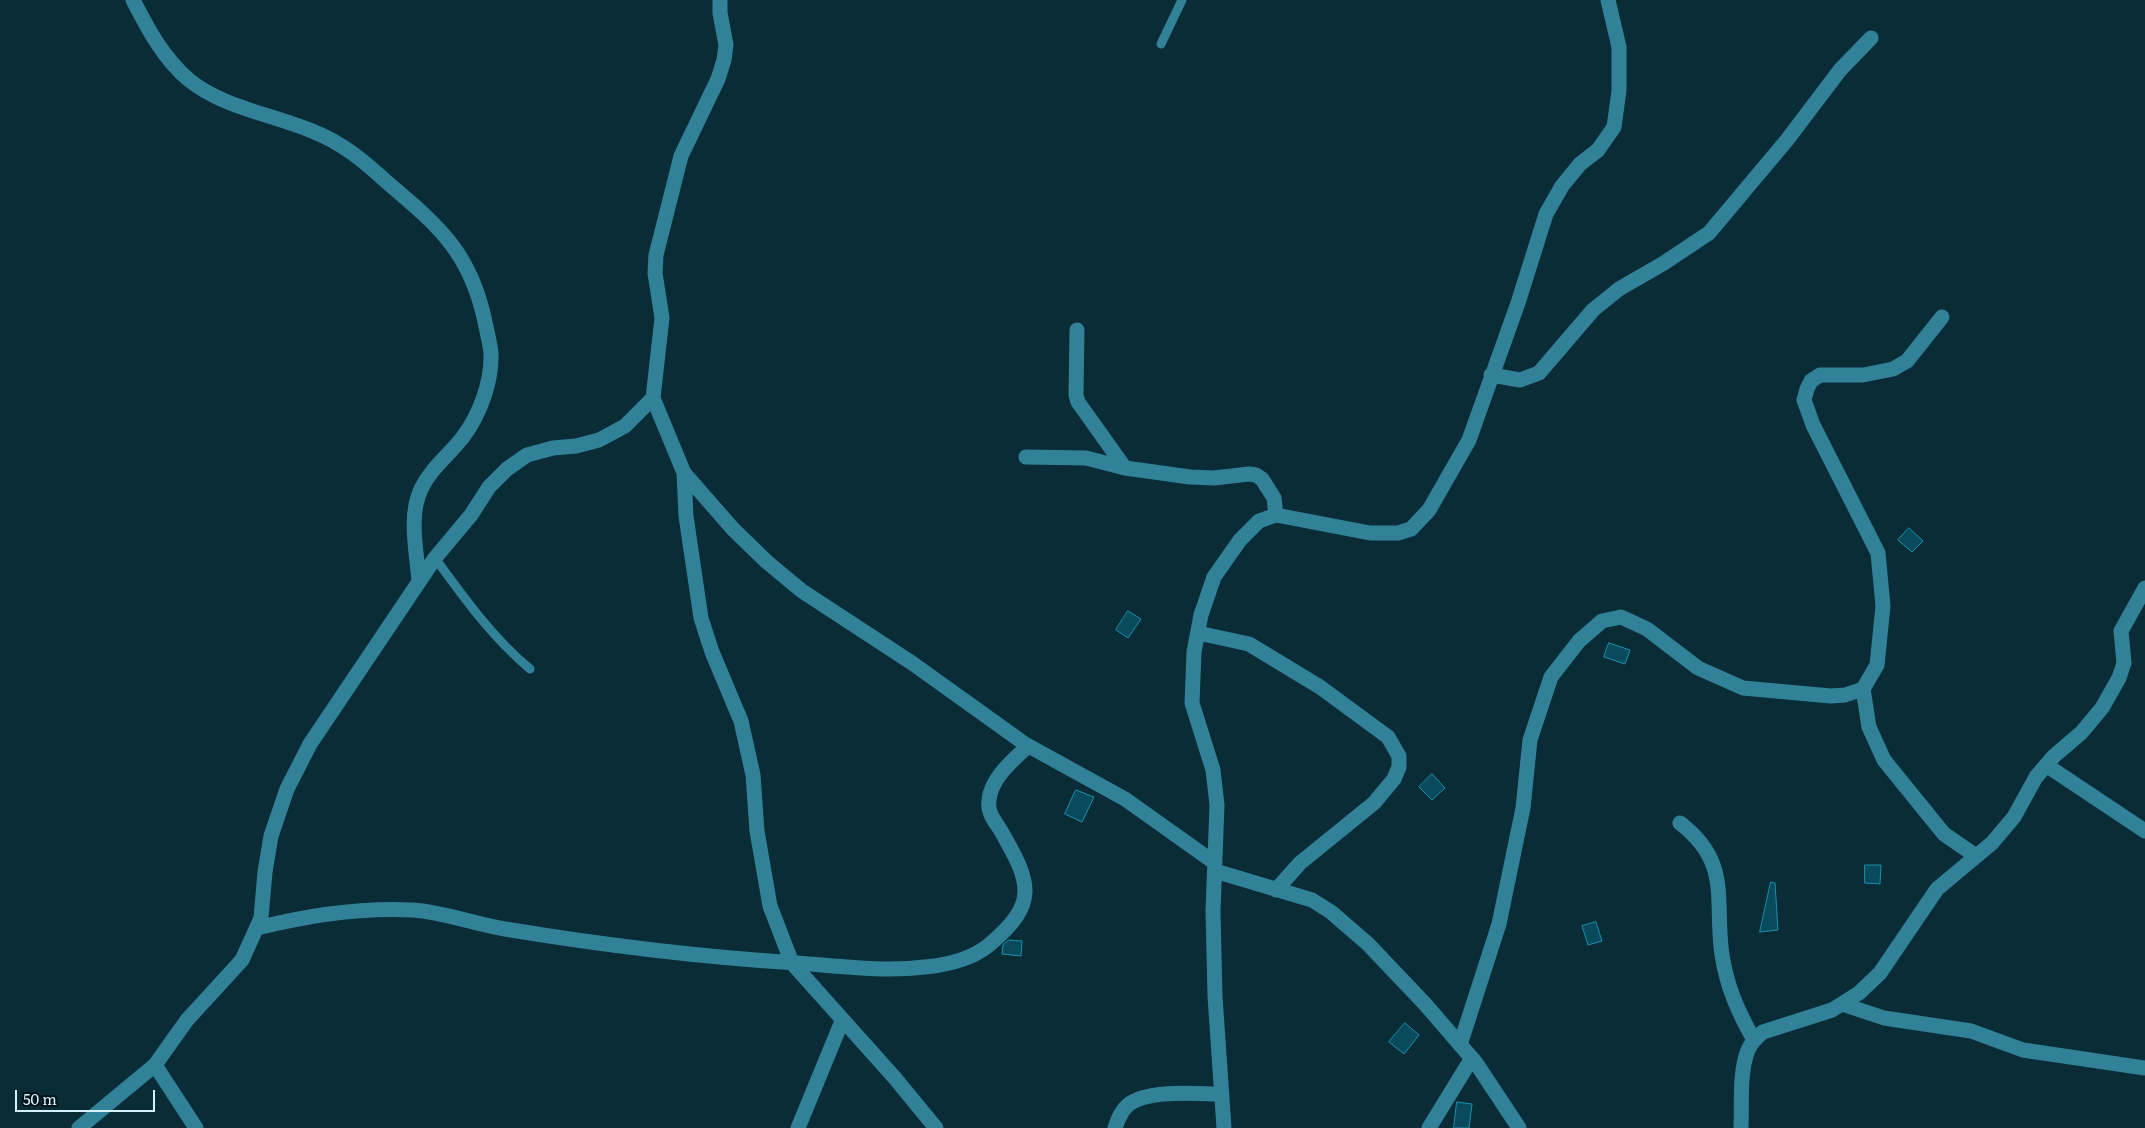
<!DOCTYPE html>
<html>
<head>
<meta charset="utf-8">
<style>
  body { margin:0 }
  #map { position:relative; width:2145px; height:1128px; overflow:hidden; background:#0a2c36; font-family:Literata,serif }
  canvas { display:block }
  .scale { position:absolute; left:15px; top:1090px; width:140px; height:22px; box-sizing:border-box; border:2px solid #d6f2fc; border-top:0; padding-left:6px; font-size:15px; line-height:18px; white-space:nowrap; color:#d6f2fc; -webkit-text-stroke:4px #00141a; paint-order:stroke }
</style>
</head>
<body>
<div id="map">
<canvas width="2145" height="1128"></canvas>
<div class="scale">50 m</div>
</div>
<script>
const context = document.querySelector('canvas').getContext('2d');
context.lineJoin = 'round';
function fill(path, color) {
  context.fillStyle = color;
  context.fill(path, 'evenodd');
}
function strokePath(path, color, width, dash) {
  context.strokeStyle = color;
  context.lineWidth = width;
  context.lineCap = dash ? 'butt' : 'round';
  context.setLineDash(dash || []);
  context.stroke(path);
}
const building = new Path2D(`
  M1909,528L1923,541L1912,552L1898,540Z
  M1128,611L1141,619L1128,638L1116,630Z
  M1609,643L1630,650L1625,664L1604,657Z
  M1432,774L1445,788L1432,800L1419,787Z
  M1076,790L1094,797L1082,822L1065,814Z
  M1865,865H1881L1880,884L1865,883Z
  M1771,882L1775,883L1778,930L1760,932Z
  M1596,922L1602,941L1588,945L1582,926Z
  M1009,940L1022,941L1021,956L1002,954L1003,945Z
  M1405,1023L1419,1035L1404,1054L1389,1042Z
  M1457,1102L1472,1104L1469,1128H1454Z`);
fill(building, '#094b5c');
strokePath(building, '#1891af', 1);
strokePath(new Path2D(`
  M1161,44L1182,0
  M435,558C464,598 492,637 530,669`), '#318299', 9);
strokePath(new Path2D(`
  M133,0C148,29 163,58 189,80C224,108 271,114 312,131C343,143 365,162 389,184C440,227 471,254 485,322C487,332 490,343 491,353C492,382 480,414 463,437C449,455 431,468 421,489C408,517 417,552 419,582
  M1077,330L1076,395L1078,402L1125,468
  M1491,375L1520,380L1539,373L1593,310L1619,289L1664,263L1709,233L1787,140L1840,70L1871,38
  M653,398L684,473L733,529L767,562L802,591L912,663L1025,744L1125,799L1215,863
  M1026,457L1086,458L1125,468L1190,477L1214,478L1249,474L1256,475L1262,479L1274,498L1276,515
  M684,473L686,516L701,618L712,652L741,721L753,775L757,831L770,906L792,963L894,1077L936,1128
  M1198,633L1249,644L1320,687L1388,737L1399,756V767L1394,779L1374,803L1300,863L1276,890
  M1863,689L1869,727L1884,760L1944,834L1976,856
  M2046,765L2145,831
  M1680,823C1732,863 1714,900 1722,955C1727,987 1738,1012 1754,1040
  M1215,871L1312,900L1331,912L1368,944L1425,1004L1476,1063L1519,1128
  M257,928C309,915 360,907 413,910C443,912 474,924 505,929C602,945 699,957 797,963C840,966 883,972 925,967C946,965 972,959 989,945C1039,903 1031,883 1001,831C995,821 987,813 989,800C991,778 1013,760 1028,746
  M1842,1004L1884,1018L1971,1031L2023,1050L2145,1068
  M1460,1045L1499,924L1523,808L1530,740L1551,677L1579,641L1602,621L1621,617L1647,629L1698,668L1743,688L1831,696L1845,695L1863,689L1877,665L1883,606L1878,553L1813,425L1804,400L1807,389L1811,381L1820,375H1863L1893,369L1907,361L1942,317
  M155,1065L196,1128
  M79,1128L155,1065L187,1020L242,960L261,918L265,872L271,836L287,789L310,744L435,558L471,515L489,487L507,469L527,455L553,448L576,446L599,440L625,426L653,398L662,318L655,273L656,255L681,156L718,79L724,60L726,45L720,13V0
  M798,1128L842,1021
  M1115,1128C1118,1119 1121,1111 1128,1105C1148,1089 1198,1094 1222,1094
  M1224,1128L1215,996L1213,911L1217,805L1213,770L1192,703L1194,652L1201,615L1214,577L1240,540L1259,521L1276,515L1370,533H1398L1411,529L1429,510L1469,440L1518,303L1546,214L1562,186L1580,164L1598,150L1614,127L1619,91V47L1608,0
  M1429,1128L1472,1058
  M1741,1128C1742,1104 1739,1073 1748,1050C1751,1043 1757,1037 1763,1032L1832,1010L1859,993L1880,973L1937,889L1992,843L2014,817L2036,777L2054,756L2081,733L2102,708L2119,678L2124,663L2121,631L2145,588`), '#318299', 15);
</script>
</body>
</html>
